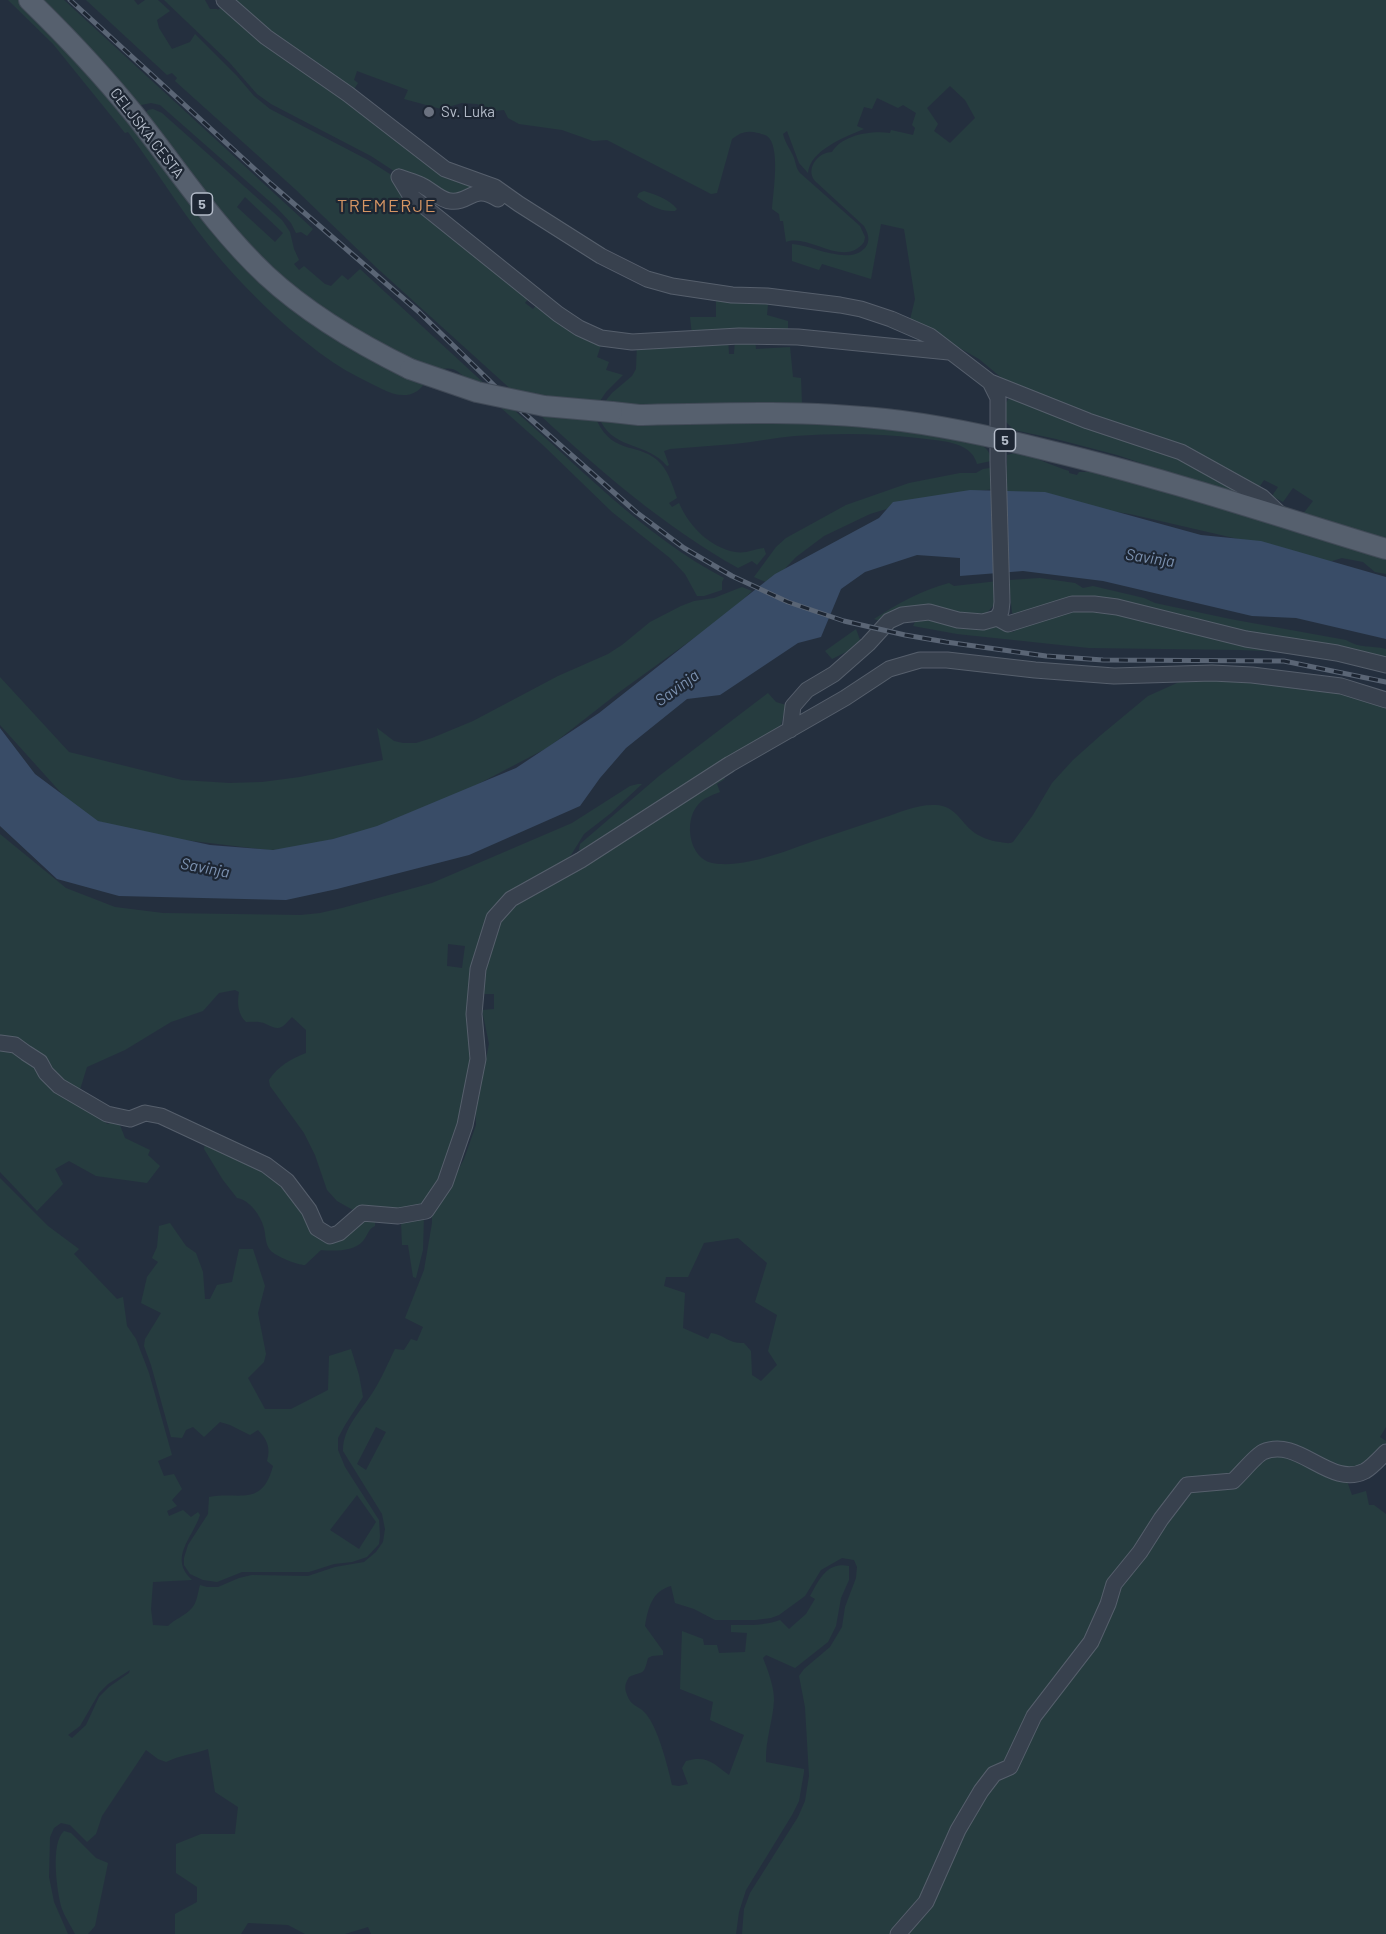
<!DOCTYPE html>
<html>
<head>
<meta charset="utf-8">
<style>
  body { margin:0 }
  canvas { display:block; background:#242f3e }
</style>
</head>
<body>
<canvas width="1386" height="1934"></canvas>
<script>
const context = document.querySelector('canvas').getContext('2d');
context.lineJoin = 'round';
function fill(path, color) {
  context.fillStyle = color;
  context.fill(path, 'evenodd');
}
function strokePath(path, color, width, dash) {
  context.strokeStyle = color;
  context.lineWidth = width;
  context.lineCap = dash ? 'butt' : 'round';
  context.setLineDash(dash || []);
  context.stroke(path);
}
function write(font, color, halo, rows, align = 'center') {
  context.font = font + ' Barlow,sans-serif';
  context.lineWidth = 4.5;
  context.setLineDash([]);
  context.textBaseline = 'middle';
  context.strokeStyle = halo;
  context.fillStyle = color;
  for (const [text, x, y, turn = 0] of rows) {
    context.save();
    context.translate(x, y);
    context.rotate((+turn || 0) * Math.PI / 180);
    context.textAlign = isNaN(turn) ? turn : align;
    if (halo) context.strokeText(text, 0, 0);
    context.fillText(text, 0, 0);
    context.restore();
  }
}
fill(new Path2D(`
  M8,0H22L75,55L209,225L425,383C414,399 398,397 382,389C366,381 349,373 334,363C293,335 255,299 222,261C187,221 160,175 128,132L125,133L53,44Z
  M41,0H64L313,229L307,236L301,232L296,233L291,223L276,207L160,105L151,103L136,106Z
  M86,0H134L138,5L145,0H158L170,11L157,20L159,28L172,49L190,42L195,34L237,76L254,96L270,109L368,160L393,176L531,295L525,303L533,309L539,302L602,342L597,357L609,362L606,370L623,375L606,392L598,404L515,393L378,269L295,189L175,81L177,78L172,73L167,75Z
  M164,0H205L210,9H217L218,10L222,6L480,186L454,199L403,177L371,156L271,104L257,94L229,62Z
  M235,0H1386V540L1303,514L1313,501L1293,488L1283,502L1272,496L1278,487L1264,480L1258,489L1009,384L979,359L910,320L915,299L904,229L881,224L871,279L822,264L819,270L792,261V244C812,245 848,266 865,248C871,241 868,233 864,226L815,181C805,169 818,152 832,152C842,135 871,130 890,133L891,130L913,135L915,128L912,125L916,113L903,105L898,108L877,98L872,109L864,107L857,126L864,129C845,137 810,150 808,173L799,163L787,131L783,134C785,143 791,150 794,158C796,164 796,168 800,173L860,226L865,237L864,242C844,269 809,233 786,242L783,221H780L779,214L772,209C773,193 781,146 767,136C765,135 759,133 758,133C748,130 740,132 732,139L717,193L711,194L607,140L593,141L562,130L519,124L508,118L504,110L494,111L477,104L462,103L441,109L404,99L408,90L357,71L354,80L358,83L353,91L283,45ZM950,86L965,100L975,118L950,143L934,131L938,124L927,108Z
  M153,109L162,113L282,220L290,232L294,249L299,260L294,264L299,270L304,266L325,284L331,286L342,275L348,280L360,269L487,386C482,385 473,384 468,380C456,370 455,366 437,370L386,348L305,297L247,245L145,113L148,110ZM245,197L283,233L275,242L237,207Z
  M644,191C656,195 669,199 677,209L675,211C660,212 649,205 637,197L639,193Z
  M716,300L768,304L767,315L788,321V333L692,335L690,317H716Z
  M728,339L729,354H734L735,339H755L756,349L790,347L793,377L801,378L802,404H603L612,393L632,376L636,369L637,344Z
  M1010,397L1158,447L1257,502L1117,455L1056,439L1014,430L1004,420L1005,404Z
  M500,407L514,410C582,469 644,536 724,578L722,582V590L704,596H697L685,574L670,558L612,512L545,447Z
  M540,415L597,421C614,457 641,441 661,464C669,473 673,487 677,498L669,503L672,507L679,503C689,526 709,547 735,552C746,554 754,549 764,548L766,554L757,565L752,561L738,568C665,527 601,472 540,415Z
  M601,422C674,426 748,420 822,423C875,425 928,435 981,445C988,449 990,453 991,461L977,464C971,440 938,441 918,438C876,433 836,433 794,436C774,438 754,442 734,444C713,446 691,447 670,449L664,451L669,465L667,466C647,442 616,450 601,422Z
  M1015,453C1034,455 1051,466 1069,471V473L1077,475L1079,472H1100L1386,556V574L1375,572L1363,562L1342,558L1329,562L1277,548L1130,514L1006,495L1007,455Z
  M990,468L993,469L994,489L923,498L870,514L824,536L796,557L770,584L754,577L776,547L786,538L846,505L909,483L960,473H976L983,469Z
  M1040,578L1075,583L1083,588L1093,586L1144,598L1155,603L1230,619L1346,640C1361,649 1370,645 1386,649V664L1120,605L1015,617L1014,614L1012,613L1009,580Z
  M998,581C999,594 998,604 986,613L880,621L874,619C897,604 922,590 949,583L954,586Z
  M742,587L752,591L730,612L618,693L549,747L436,806L394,824L293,849L268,850L159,837L93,820L72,805L0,725V677L69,752L182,780L229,783L262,782L300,777L383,760L377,728L394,741L403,743H416L432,738L473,721L558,676L608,654L622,645L650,622L681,606L694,601L714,598Z
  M1080,606L1359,665L1290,652L1239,650L1089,648L957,634L913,626L916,620C943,618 968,636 994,625L1005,631L1013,632L1024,624Z
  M856,629L860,640L848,651L832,659L825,651Z
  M1209,678C1270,679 1327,687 1386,703V1427L1380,1437L1386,1441V1452C1375,1462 1361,1478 1344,1473C1338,1471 1337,1469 1336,1463L1332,1462L1331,1466H1326L1293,1451L1274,1450L1262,1457L1243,1473L1232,1480L1182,1485L1180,1490C1190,1489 1227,1487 1235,1483C1254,1473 1266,1449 1290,1454C1310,1457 1330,1473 1350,1479L1348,1484L1352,1495L1366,1491L1369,1505H1374L1386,1514V1934H742L744,1909L750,1893L798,1817L805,1801L809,1776L805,1707L799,1676L804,1669L830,1647L842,1627L845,1607L856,1578L857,1567L854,1560L842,1558L821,1570L805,1596L779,1615L771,1618L755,1620H715L694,1609L675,1603L671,1586C652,1591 648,1608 645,1626L663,1651V1655L652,1656L648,1658C643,1677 644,1670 629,1677C625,1684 624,1687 627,1695C632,1708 639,1705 646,1714C658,1728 668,1767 672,1785L679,1786L688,1784L682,1768L686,1761C707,1755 713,1763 729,1775L744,1735L710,1720L713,1702L680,1689L682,1631L703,1639L704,1645H717L719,1653L745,1652L747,1633L731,1632V1625C748,1625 764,1626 780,1620L789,1629L806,1614L815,1599L810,1596C819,1580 827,1561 849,1566V1580L841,1598L836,1626L828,1642L795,1668L766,1655L763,1658C768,1671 774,1686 774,1700C773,1721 765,1740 766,1762L804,1769V1772L799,1801L792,1815L746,1890L739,1912L736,1934H371L368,1927L345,1934H305L288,1925L248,1923L241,1934H175V1914L197,1902V1887L176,1873V1844L201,1834H235L238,1807L215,1792L208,1749C194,1754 180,1755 166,1762L158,1759L146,1750L102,1816L96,1834L87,1842L70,1825L61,1823L54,1828L50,1837L49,1877L54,1902L68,1934H0V1178L48,1226L79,1249L74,1254L117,1299L123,1297L127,1326L136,1339L149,1373L172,1455L158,1461L164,1476L174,1474L182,1489L172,1500L177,1506L167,1511L169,1516L183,1510L191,1517L198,1512L200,1515C192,1539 168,1558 192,1580L153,1582L151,1609L153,1625L168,1626C175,1619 185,1616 192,1608C197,1603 198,1592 200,1585L207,1587H218L239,1578L252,1575L308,1576L335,1567L364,1562L376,1552L383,1542L385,1529L382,1514L343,1451C343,1427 361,1411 373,1392C382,1378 388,1363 395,1349L404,1350L411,1339L417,1341L423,1327L405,1318L424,1270L432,1223V1209L441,1202L464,1159L476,1125L475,1086L486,1059L489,1044L482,1010L494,1009V994H480V976L494,931L510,906L582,865L670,806L723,776L725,779L717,784L720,792C712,795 703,798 697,806C684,822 689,858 712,863C742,869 786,851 814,841C837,833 860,826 883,818C900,812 918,804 936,805C954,806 959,819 971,830C979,837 990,841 1000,842C1006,843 1009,844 1013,842L1033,815L1052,783L1073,760L1101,735L1148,696L1186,679ZM738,1238L767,1263L755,1302L777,1315L768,1351L777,1365L761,1381L752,1375L751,1351L744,1343C729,1344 723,1334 711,1333L708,1339L683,1328L685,1293L664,1286L666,1277H688L704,1243ZM376,1427L386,1432L366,1470L357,1464ZM130,1670L129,1673L109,1687L99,1697L86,1725L72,1738L68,1735L80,1726L99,1693L108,1684Z
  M768,693L776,702L786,705L781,725L772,734L583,851L579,850L580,844L659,776Z
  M638,784H642L611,813L584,834L571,855L560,866L493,917L474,1013L468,1126L424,1205L360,1214L337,1201L327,1190L315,1155L304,1133L270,1086L269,1080C278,1066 291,1059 306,1053V1030L292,1017C281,1029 280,1031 266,1024C260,1021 253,1022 246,1022C238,1014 237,1004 239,992L235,990L219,993L203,1011L171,1022L125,1050L87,1067L78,1096L0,1039V834L66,888L115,907L163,913L301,915L320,913L342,908L432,883L572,823L630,786ZM448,944L465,946L462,968L447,966Z
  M0,1046L24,1056L97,1113L107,1124L118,1120L125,1138L150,1150L148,1155L160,1166L147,1183L96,1176L69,1161L55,1169L63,1184L37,1211L0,1172Z
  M205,1144L279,1179L317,1231L375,1219V1226C368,1229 368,1235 363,1241C353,1252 334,1251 321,1250L305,1265C297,1265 276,1256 271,1251C265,1245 266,1236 264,1228C261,1216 250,1200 237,1198L223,1180L204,1149Z
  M424,1215L423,1250L416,1278L413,1277L408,1245H402L401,1222Z
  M170,1223L186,1246L196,1253L203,1272L205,1299H210L217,1285L232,1282L239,1249H253L265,1286L258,1313L266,1354L264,1362L248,1378L265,1409H291L328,1390L329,1356L351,1349L359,1375L363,1397L345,1425L338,1438V1450L345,1467L379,1520L380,1536L379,1544L367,1557L352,1562L334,1564L309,1572H242L217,1582L203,1580L190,1574L184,1565V1558L188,1545L208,1514L209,1497C239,1491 262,1508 273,1466L267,1461C271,1448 267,1439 258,1430L250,1435L230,1425L220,1422L204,1437L193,1427L186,1430L182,1438L171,1437L151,1365L144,1346L145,1339L161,1313L141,1303L147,1277L158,1262L152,1258L157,1247L159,1226ZM357,1495L376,1522L359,1549L330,1530Z
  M64,1831L71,1833L96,1858L108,1863L95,1926L88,1934H75C71,1926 65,1917 62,1909C57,1893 50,1843 64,1831Z`), '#263c3f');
fill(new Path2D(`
  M970,490L1045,492L1201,535L1261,541L1386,577V639L1296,618L1252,616L1103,581L1023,571L960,576V558L917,555L865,572L841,589L821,637L798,643L720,695L687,699L626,748L600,778L580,806L469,855L337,889L286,900L119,896L57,879L0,826V728L35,774L98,821L210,845L273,850L333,839L377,826L516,768L599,713L775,574L879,518L893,502Z`), '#394c67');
const minor = new Path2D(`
  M224,0L266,37L348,94L445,169L495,187L519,204L601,256L647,279L672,286L732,295L767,296L840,305L861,309L891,319L930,336L990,382L1088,421L1181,452L1262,497L1282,516
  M399,177L410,195L558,314L579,328L601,338L632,342L739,336L798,337L949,352
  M399,177C407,180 415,182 421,185C430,189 440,200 450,201C470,204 473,183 498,199
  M990,382L998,398V462L1002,602L1001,611L997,618
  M790,730L793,706L807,690L834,674L868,644L889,621L902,615L929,612L958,620L983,622L997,618L1008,624L1072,604H1094L1117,607L1246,639L1337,653L1386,665
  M0,1043L15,1045L26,1053L40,1062L46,1073L59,1086L107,1114L130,1119L145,1113L161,1116L266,1165L287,1181L309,1210L317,1228L330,1236L339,1233L362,1213L398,1216L426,1211L445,1183L465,1125L478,1059L474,1014L478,969L494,918L511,899L581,860L730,764L845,698L889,669L920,660H947L1035,670L1114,676L1212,673L1252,675L1341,686L1386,700
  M898,1934L926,1902L958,1830L981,1791L994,1774L1010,1767L1034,1716L1091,1642L1108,1604L1114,1584L1140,1552L1161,1519L1187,1485L1233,1481C1241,1474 1255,1456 1263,1452C1299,1436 1330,1489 1365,1471C1372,1467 1380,1458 1386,1452`);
const major = new Path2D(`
  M29,0C66,36 101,73 134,114C177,168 215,227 266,275C308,314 359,344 410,369
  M612,412L639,415C721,413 804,410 885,419C941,425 995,437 1050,451C1163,478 1274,515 1386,549`);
strokePath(minor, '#565f6c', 17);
strokePath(major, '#414a57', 22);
strokePath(minor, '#38414e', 15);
strokePath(major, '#56606e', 20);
const rail = new Path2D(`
  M70,0L271,184L419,312L509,400L636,512L684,548L732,576L788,602L844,621L905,635L946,642L1046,656L1103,660L1284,661L1386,682`);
strokePath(rail, '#5a6575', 5);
strokePath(rail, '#1d2633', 3, [9]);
const majorBridge = new Path2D(`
  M410,369L477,392L544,406L612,412`);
strokePath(majorBridge, '#414a57', 22, []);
strokePath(majorBridge, '#56606e', 20);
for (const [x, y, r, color] of [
  [429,112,6,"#6b7280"]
]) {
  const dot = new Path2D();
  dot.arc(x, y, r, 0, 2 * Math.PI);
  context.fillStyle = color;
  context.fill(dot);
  strokePath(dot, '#1d2633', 2);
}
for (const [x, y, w] of [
  [202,204,21],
  [1005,440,21]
]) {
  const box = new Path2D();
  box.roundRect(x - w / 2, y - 11, w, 22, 4.5);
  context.fillStyle = '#1d2633';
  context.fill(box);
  strokePath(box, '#b4bcc9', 1.5);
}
write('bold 14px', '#b4bcc9', null, [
  ["5",202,204],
  ["5",1005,440]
]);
write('15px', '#b4bcc9', '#1d2633', [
  ["Sv. Luka",441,112]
], 'left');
write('15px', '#b4bcc9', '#1d2633', [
  ["CELJSKA CESTA",147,133,52]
]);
write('italic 16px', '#7c92b1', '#1d2633', [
  ["Savinja",1150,558,9],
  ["Savinja",677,688,-36],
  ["Savinja",205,868,11]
]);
context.letterSpacing = '1.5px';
write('18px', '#d59563', '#1d2633', [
  ["TREMERJE",387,206]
]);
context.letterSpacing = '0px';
</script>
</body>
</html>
